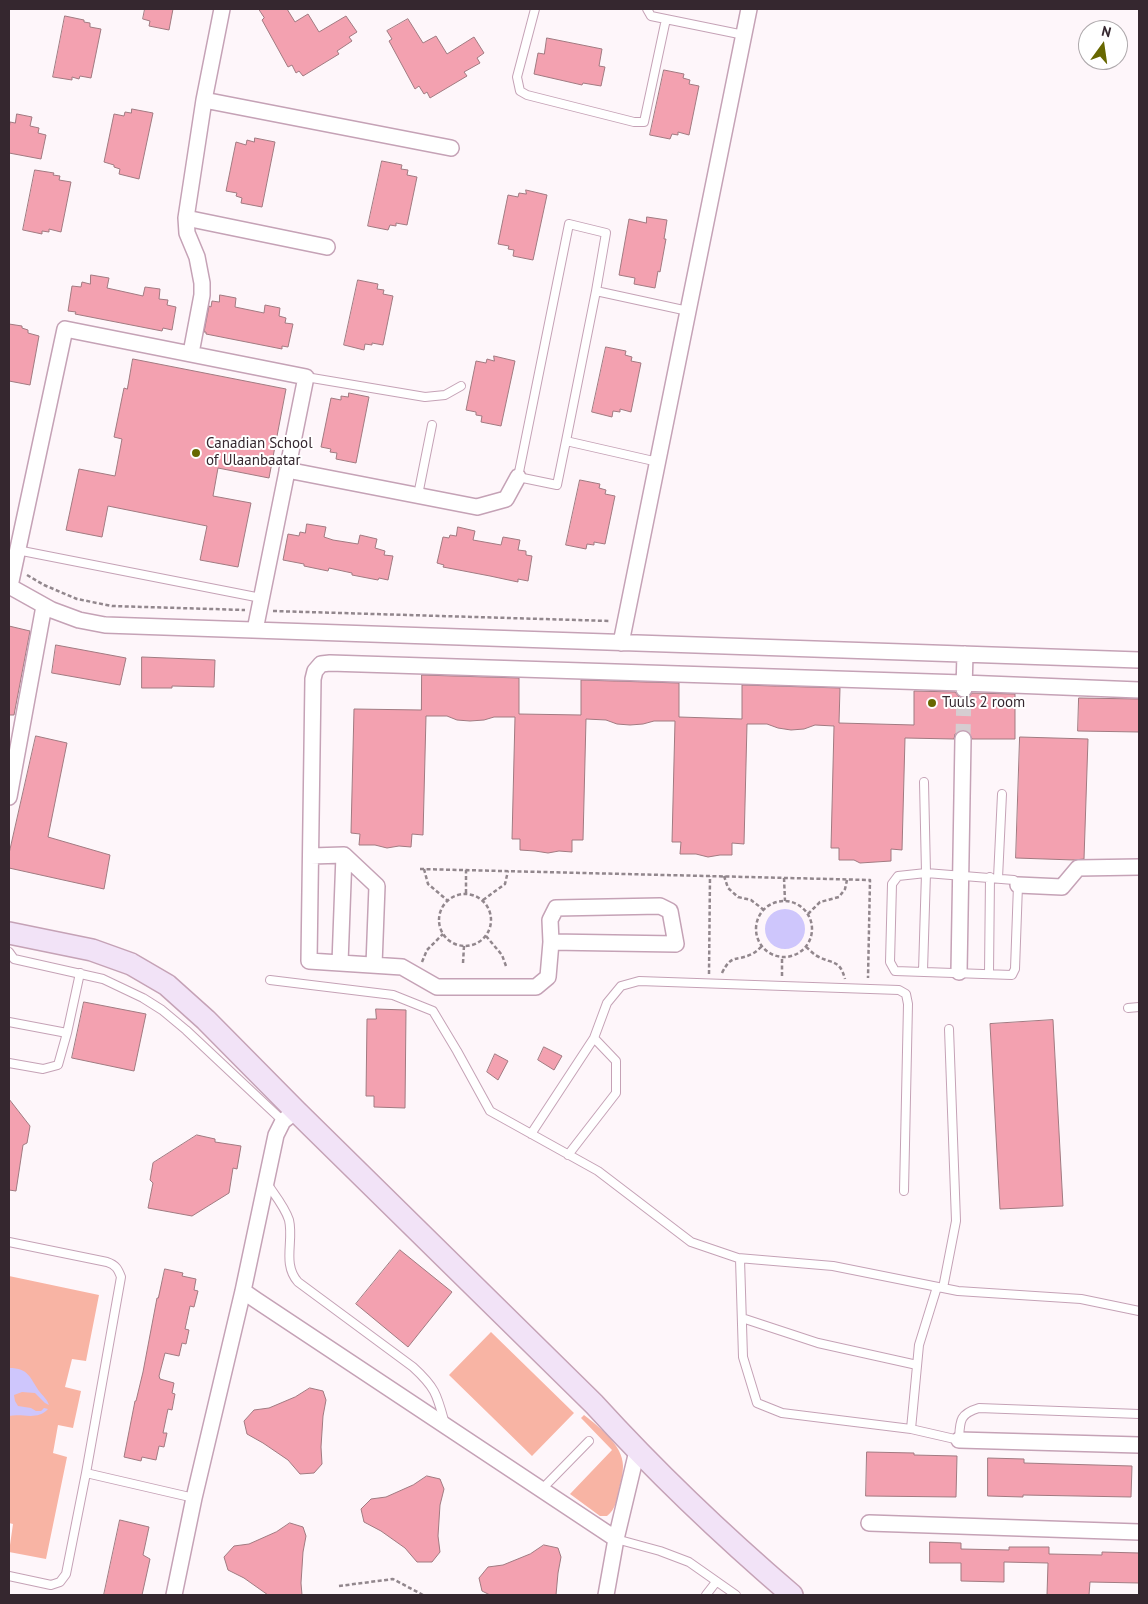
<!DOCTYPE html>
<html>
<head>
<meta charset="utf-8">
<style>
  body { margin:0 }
  #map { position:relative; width:1148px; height:1604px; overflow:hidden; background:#fef6fa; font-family:"PT Sans",sans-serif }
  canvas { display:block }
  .frame { position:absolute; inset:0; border:10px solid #35272f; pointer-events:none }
  .north { position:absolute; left:1078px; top:20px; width:50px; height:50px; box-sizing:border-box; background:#fff; border:1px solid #aea9ac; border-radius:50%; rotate:14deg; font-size:14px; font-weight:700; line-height:20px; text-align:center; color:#35272f }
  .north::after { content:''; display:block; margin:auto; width:18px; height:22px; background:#676700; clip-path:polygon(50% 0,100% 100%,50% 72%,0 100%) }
</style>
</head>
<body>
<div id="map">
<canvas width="1148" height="1604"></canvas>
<div class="frame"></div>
<div class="north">N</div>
</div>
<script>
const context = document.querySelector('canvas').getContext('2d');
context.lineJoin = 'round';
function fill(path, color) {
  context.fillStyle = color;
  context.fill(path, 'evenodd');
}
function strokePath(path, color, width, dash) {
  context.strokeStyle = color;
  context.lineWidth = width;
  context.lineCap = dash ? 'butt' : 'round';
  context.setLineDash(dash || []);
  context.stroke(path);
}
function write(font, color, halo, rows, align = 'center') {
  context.font = font + ' "PT Sans",sans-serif';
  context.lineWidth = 4;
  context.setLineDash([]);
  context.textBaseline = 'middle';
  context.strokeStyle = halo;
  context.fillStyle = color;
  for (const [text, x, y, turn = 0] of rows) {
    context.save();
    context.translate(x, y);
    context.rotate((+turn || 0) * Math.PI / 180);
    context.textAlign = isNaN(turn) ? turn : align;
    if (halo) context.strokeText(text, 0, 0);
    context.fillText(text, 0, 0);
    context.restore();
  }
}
fill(new Path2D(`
  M9,1276L99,1295L86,1361L72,1359L65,1387L81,1391L73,1428L58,1425L53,1453L67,1457L46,1559L9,1552L13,1524L9,1523Z
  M491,1332L574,1413L532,1456L449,1375Z
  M584,1415C599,1427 623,1445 623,1466C623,1474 621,1482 619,1489C617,1499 616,1509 607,1516H600L570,1494L612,1450L581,1418Z`), '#f8b4a4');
fill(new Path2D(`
  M765 929a20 20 0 1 1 40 0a20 20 0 1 1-40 0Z
  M9,1368C29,1368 30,1378 39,1391C43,1396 47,1399 49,1405L45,1403L35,1393L22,1392L14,1395L15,1401L18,1406L31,1408L36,1411H41L44,1408L48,1409C37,1421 23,1413 9,1416Z`), '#cec6fc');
const building = new Path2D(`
  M145,9H173L169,30L149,26L150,21L143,19Z
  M259,9H287L295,22L308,14L319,32L346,16L357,32L349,37L352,41L337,51L339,54L303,76L299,71L296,73L292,65L288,67L262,20L264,18Z
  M65,16L84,20V22L90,23V27L101,29L91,78L80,76L79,79L72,77V80L53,77Z
  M408,19L423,43L436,36L447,54L474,37L484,53L477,58L480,63L464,72L467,76L430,98L427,92L424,94L419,86L415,89L389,41L392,39L387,31Z
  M547,38L602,49L599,66L605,67L601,86L583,83L582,85L534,74L538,53L544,54Z
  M664,70L684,74L683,78L690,80L689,84L699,86L689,135L678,132V135L672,134L670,139L650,135Z
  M132,109L153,113L139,179L119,174L120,169L114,167V165L104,162L114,114L124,116L125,112L131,113Z
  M17,114L32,117L30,126L39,128L38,133L46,135L41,159L9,153V130L10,122L15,123Z
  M255,138L275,142L262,207L241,203L242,198L236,196L237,193L226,191L236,142L246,145L247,140L254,142Z
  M382,161L402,165L401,169L408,170L407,175L417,177L407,225L396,223V226L390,225L388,230L368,226Z
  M35,170L54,173L53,175L60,176L59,180L71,182L61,232L49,229V232L42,231V234L23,230Z
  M526,190L547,195L533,260L513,256L514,250L508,249L509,246L498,244L508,195L518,197L519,193L526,194Z
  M647,217L667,220L664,239H666L660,272L658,271L655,288L634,284L635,278L619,275L629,219L646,223Z
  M91,275L109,278L107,288L143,296L145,287L160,289L159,299L168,300L167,305L176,307L172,330L163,328L162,331L75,314L76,312L68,311L72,286L81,287L82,282L90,284Z
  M358,280L378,284L377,289L384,290L383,294L393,296L383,345L372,343V345L365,344L364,350L344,345Z
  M220,295L236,298L235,307L264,313L265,305L280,308L279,316L286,318L285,323L293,324L288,347L282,346V349L206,334V332H204L209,306L211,307L212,301L219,302Z
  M9,324L22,326V328L28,330V333L39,336L30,385L9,381Z
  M606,347L626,351L625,355L632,357L631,361L641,363L631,412L620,409V412L613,411L612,417L592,412Z
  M494,356L515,361L501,426L481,422L482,416L476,415V412L466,410L476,361L486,363L487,359L494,361Z
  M133,359L286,389L269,478L218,468L213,496L251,503L238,567L200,560L207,526L108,506L102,537L66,530L79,469L115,476L122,439L114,437L124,388L127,389Z
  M349,393L369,397L356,463L336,459L337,453L330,452L331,449L321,447L331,398L341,400V396L348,397Z
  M580,480L600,484L599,488L606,490L605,494L615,496L605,544L594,542V545L587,544L586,549L566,545Z
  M307,524L326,527L324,537L333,540L358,544L360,535L377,539L375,548L385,551L384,555L393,556L388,580L379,578L378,580L352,575V573L329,568L328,571L304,566V564L283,560L288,534L299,536L300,532L305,533Z
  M458,527L475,531L473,540L501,545L503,537L520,540L518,550L526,551V555L532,556L528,581L518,579V582L490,576L443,567L444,565L437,563L443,537L449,538L450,535L456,536Z
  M9,626L30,631L14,715H9Z
  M56,645L126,658L120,685L52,673Z
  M142,657L215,660L214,687L172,686V688H142Z
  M422,675L519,678V714L581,715V680L679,683V717L742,719V685L840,688L839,723L914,725V691L955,692L959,697L964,698L969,697L972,693L1015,694V739H972L968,731L963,730L955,734L954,739L905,738L902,850L891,849V861L860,863L854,860H839V848H831L834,726L815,725L804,729L791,730L778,728L767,724H747L744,844L732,843V855H720L708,857L696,854H680L681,842H672L675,721H654L643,724L630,725L617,724L606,720L586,719L583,840H572V852L559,851L548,853L535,851L520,850V839H512L515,717H494L484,720L470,721L457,720L447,716H426L423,835L412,834L411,847L399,846L387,848L375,845H359L360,834L351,833L354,709L421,710Z
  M1079,698L1139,699V732L1078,731Z
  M36,736L67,743L48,837L110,855L104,889L9,868V854Z
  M1020,737L1088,739L1084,859L1074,860L1016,858Z
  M84,1002L146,1014L134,1071L72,1058Z
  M376,1009L406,1010L405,1108L374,1107V1096H366L367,1019H376Z
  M1053,1020L1063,1206L1000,1209L990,1024Z
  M544,1047L562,1056L554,1070L538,1060Z
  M495,1054L508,1061L498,1080L487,1072Z
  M9,1099L30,1126L27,1143L23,1145L16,1191L9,1190Z
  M197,1135L215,1139V1142L241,1146L237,1169L233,1168L229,1193L192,1216L148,1208L153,1183L150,1180L153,1163Z
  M400,1250L452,1292L408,1347L356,1304Z
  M165,1269L183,1273L182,1276L196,1279L194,1290L198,1291L194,1307L190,1306L185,1329L189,1330L186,1344L182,1343L179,1356L165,1353L159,1376L160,1379L174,1383L172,1393L175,1394L172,1410L168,1409L163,1433H167L164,1447L159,1446L156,1460L142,1457L141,1461L124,1457L135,1401H136L143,1372L157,1298H158Z
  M310,1388L323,1391L326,1400L323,1416L321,1447L322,1464L314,1473L300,1474L288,1460L263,1443L247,1434L244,1421L254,1410L269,1408L295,1397Z
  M867,1452L914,1453V1455L957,1456L956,1497L866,1496Z
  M988,1458L1024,1459V1463L1132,1466L1131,1497L1023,1495V1497L988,1496Z
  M427,1476L440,1479L444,1489L440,1505L438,1536L440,1552L432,1562H417L405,1548L381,1531L364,1522L361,1509L371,1499L386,1497L413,1485Z
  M120,1520L149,1527L143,1555L150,1559L142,1595H104Z
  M290,1523L303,1527L306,1536L303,1552L301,1583L302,1595H268L244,1578L228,1570L224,1557L234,1546L249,1544L276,1532Z
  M930,1542L961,1543V1549L1009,1550V1547H1049V1554L1102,1555V1552L1139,1553V1583L1090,1582L1089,1595H1047L1048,1563L1004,1562V1582L961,1581V1563H930Z
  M544,1545L558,1548L561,1557L558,1573L556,1595H490L482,1591L479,1578L488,1567L503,1565L530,1554Z`);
fill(building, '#f3a1b0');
strokePath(building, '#a17a81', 1);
strokePath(new Path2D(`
  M963,739L964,689`), '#d6cdd1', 15, [15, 8]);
const lane = new Path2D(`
  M535,9L517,77L520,91L527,95L634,122H644L666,19
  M647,9L651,16L744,35
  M306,377L425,397L445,395L461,386
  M566,441L596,291
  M658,462L566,441L557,485L518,477L569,224L606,233L596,291L688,311
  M418,495L432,425
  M17,550L261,598
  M926,873L1014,880L1018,885L1015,969L1012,975L895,971L890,962L892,884L898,876Z
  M998,878L1002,794
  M9,952L14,959L103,979L143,998L162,1010L186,1030L283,1121
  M923,971L926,873L924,782
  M989,973L990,877
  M270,980L393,995L433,1011L457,1051L490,1111L598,1171L691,1242L738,1258L833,1266L958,1291L1081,1299L1139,1311
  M1128,1008L1139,1007
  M9,1022L67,1033
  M9,1063L43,1069L58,1065L67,1033L80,973
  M531,1134L594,1038L607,1003L621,986L639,981L899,990L906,994L908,1004L904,1191
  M568,1155L616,1093V1061L594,1038
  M266,1182C274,1194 285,1207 289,1220C294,1241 282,1264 298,1282L413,1367C436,1388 437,1395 445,1424
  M9,1242L107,1262C116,1265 118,1269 121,1277L86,1473L66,1574L60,1582L51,1585L9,1576
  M740,1259L743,1357L757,1403L782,1413L911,1429L959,1440C960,1421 959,1414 979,1408L1139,1414
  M943,1288L956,1221L949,1029
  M742,1318L818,1343L917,1365
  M911,1429L919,1345L937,1287
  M86,1473L194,1498
  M541,1490L589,1441
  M616,1539L660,1551L689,1562L736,1595
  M706,1595L716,1582`);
const street = new Path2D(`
  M204,100L451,148
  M186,218L327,247
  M191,353L202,295V283L197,257L187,233L186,218L204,100L222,9
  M287,470L477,507L506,499L518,477
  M9,586L52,610L79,620L105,625L1139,660
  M10,586L65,329L306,377L255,630
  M621,643L749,9
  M964,689L965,654
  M9,797L44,606
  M311,856L344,855L377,886L374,965
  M1018,885L1062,887L1078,868L1139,867
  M551,942L550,920L556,908L660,906L670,911L676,944L551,942L548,977L536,987H437L402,967L309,961L313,679L315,671L321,664L330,663L963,683L1139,690
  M340,963L344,855
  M959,972L963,739
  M243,1291L256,1300L616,1539
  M959,1440L1139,1445
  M869,1523L1139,1532
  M174,1595L194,1498L243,1291L276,1135L283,1121L296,1111
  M606,1595L616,1539L637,1451`);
const secondary = new Path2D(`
  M9,933L92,950L131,964L167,985L206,1020L296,1111L594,1404C656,1472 722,1535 792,1595`);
strokePath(lane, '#c5a2b6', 10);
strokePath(street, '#c5a2b6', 18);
strokePath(secondary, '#c5a2b6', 24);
strokePath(new Path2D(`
  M27,575L44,585L77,599L112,606L245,610
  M273,611L610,621
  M420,869L870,880L868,978
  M424,869L428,884L447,900
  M724,876L728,888L738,897L751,900L764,910
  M784,878L785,901
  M466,893V870
  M439 920a26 26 0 1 1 52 0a26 26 0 1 1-52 0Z
  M483,900L505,884L508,871
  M756 929a28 28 0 1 1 56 0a28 28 0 1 1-56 0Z
  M808,914L820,902L839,897L845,889L847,880
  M486,936L502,955L506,966
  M806,947C810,950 814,955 819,957C833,964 840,960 845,979
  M422,962L427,950L443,934
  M463,963L464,946
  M722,973C732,953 736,962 752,954C756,952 759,949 762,946
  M709,974L710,876
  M782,976V957
  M339,1586L393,1579L423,1595`), '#92878d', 2.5, [4, 2.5]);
strokePath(lane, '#fff', 8);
strokePath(street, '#fff', 15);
strokePath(secondary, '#f2e3f7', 21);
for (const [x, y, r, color] of [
  [196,453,5,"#676700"],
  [932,703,5,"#676700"]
]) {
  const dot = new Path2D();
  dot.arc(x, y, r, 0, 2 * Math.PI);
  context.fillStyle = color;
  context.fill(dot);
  strokePath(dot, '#fff', 2);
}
write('15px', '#35272f', '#fff', [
  ["Canadian School",206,444],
  ["of Ulaanbaatar",206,461],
  ["Tuuls 2 room",942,703]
], 'left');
</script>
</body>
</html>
